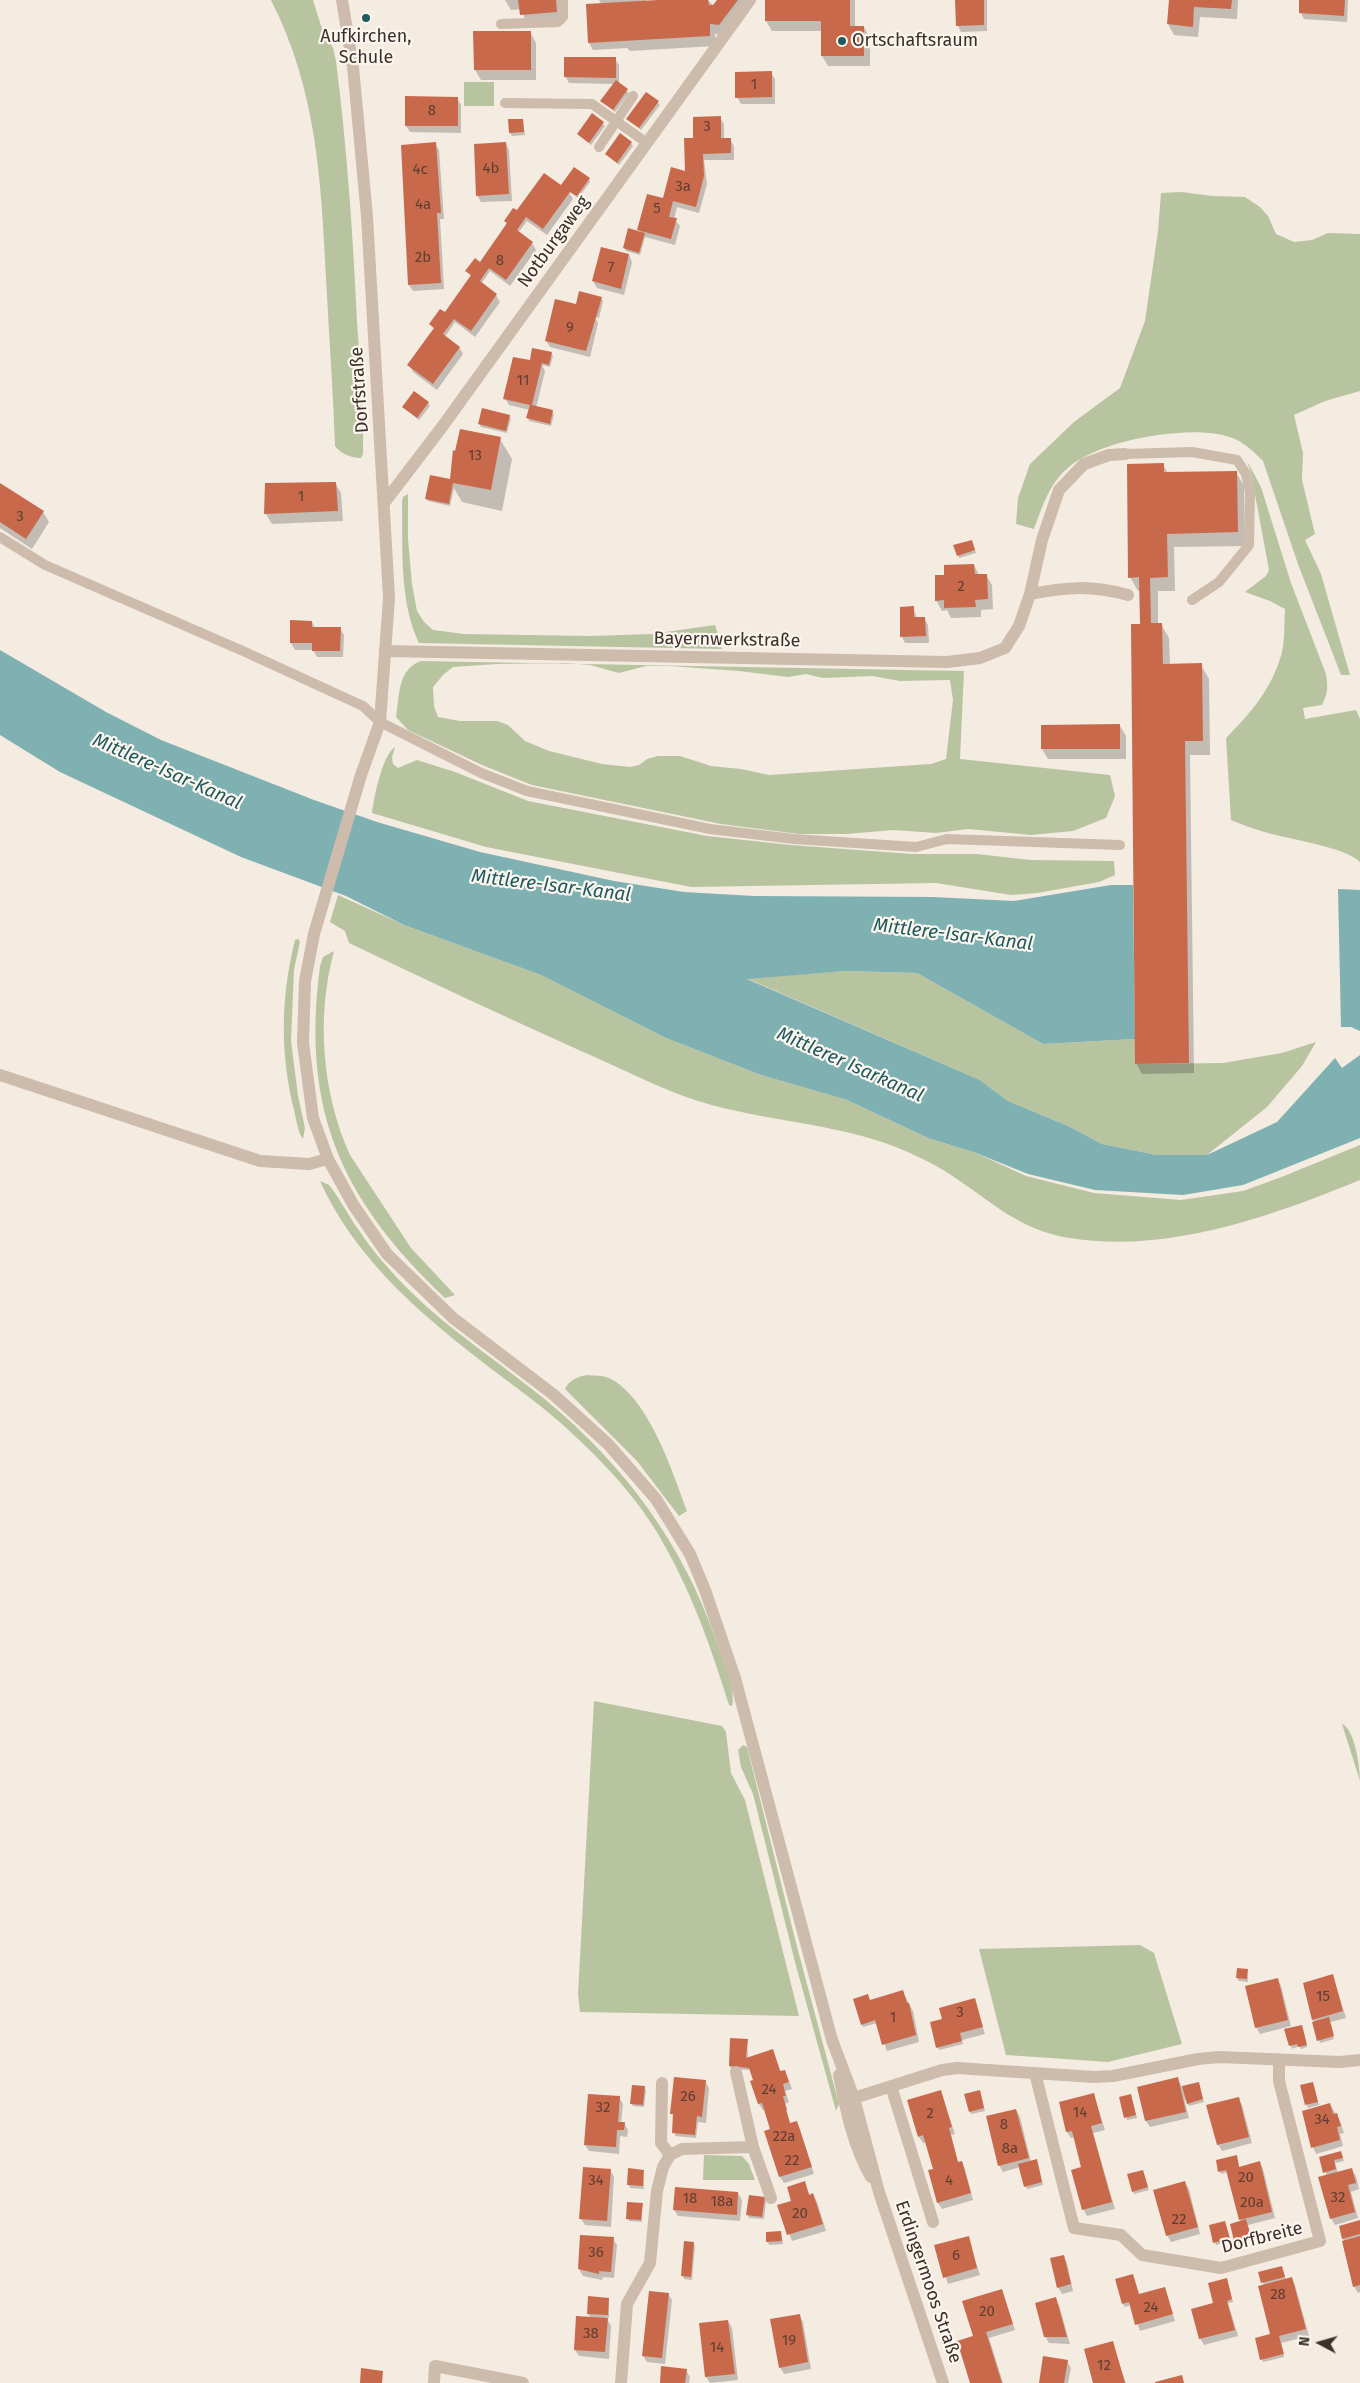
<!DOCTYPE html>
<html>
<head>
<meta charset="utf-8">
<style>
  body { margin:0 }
  #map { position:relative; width:1360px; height:2383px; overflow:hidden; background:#f4ebe1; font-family:"Fira Sans",sans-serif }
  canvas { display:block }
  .north { position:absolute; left:1295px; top:2318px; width:50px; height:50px; -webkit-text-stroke:4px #fbf5ee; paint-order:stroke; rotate:276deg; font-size:14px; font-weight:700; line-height:20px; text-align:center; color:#3b302b }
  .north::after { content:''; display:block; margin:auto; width:18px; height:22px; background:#3b302b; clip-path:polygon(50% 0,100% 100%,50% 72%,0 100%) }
</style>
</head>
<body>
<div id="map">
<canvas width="1360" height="2383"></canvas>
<div class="north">N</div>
</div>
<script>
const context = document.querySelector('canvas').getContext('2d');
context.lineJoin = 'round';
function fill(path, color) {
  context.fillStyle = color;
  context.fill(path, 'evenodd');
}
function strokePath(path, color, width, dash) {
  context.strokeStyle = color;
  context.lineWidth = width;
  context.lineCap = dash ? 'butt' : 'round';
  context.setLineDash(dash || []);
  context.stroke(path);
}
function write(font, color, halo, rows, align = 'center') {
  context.font = font + ' "Fira Sans",sans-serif';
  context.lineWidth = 4.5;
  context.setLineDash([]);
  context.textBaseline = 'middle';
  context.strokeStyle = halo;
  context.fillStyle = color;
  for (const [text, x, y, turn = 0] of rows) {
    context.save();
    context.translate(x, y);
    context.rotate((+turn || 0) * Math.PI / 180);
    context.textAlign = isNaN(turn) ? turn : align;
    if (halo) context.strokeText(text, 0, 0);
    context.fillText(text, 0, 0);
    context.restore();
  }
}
fill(new Path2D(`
  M271,0H313L322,29L333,48L336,61C347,148 353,235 357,322C360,366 364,410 363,454L361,458C351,458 341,454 335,446C333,390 329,335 326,279C321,180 317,91 271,0Z
  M464,82H494V106H464Z
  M1182,192L1212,196L1245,197L1260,207L1268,216L1276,234L1294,242L1312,240L1328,233L1360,234V391L1325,401L1294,415L1303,453L1302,480L1315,534L1305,540L1321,574L1350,675H1341L1298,564L1263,461C1252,450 1242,440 1226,436C1187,425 1101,440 1069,467C1050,482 1042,507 1034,529L1016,524L1018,498L1030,464L1074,422L1120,388L1145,321L1158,231L1161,193Z
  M1247,461L1261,487L1291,583L1326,674C1328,687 1328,693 1322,705L1303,708L1305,719L1356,710L1360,719V862C1347,847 1282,838 1261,831C1251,828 1241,824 1231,820L1226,738C1251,713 1273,687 1282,652C1285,639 1284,623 1285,609L1270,601L1245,592L1266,576L1269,570L1251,473Z
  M408,494V539L412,584L417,611L424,622L433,630L464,634L590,636L652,634L715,625L722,649L419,643C399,601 403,548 402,502L403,497Z
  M421,661L964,671L960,759L1110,775L1115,796L1106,818L1073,831L1031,835L968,829L936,833L893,830L847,834H799L721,824L532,785L482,765L408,730L396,717C400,695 397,670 421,661ZM566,663L590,665L619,673L646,666H669L739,671L788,677L806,674L823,678L872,676L900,681L950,680L953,700L946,759L931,764L769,775L741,769L711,766L680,756H658L647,759L639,765L630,767L602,764L549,751L525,741L508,725L497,721H460L438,717L434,706L433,687L443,675L453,667L497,664Z
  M395,747L392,757L393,764L398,768L417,760L455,772L528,801L707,836L791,845L912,854H977L1031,860L1114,861L1115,875L1099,882L1037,893L1011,895L936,883L691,887L486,847L372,813C374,797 382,756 395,747Z
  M338,895L404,925L541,975L666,1038L761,1075L847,1100L928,1138L976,1153L1026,1176L1094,1193L1181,1200L1243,1191L1279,1178L1360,1145V1180C1272,1216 1167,1254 1070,1238C1020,1231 991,1201 951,1175C935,1164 907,1151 888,1144C822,1121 751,1120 686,1097C651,1084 616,1066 581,1051C503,1016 426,980 349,943L345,931L330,922Z
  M298,939L300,942L294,970L291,1041L298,1096L305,1128L303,1139C297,1131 296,1116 293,1106C280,1050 281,996 295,940Z
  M334,951C316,1017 322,1093 350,1155L411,1248L455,1295L445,1298C341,1199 301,1111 320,966L323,957Z
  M846,971L917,973L1043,1044L1135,1039V1064L1223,1063L1282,1053L1316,1042L1302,1066L1267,1107L1207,1155H1157L1102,1144L1068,1126L1008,1101L980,1080L746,978Z
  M320,1181L329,1185C340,1199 348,1215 358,1229C373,1252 392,1273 411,1292C453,1333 502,1364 547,1401C624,1465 684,1545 716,1641C721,1656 737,1691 732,1706L729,1705C712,1651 694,1598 666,1548C644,1506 610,1469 576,1437C545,1407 509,1383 476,1357C413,1308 353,1254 320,1181Z
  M587,1375C593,1376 601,1375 606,1377C647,1392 673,1473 687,1511L679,1516L637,1461L565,1389C569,1380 577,1377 587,1375Z
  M594,1701L722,1726L726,1732L731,1773L745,1800L799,2016L580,2012L578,1994Z
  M1342,1724C1355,1729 1360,1768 1360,1781Z
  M743,1745L747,1747L796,1943L839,2104L836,2111L795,1962L753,1794L741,1767L738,1750Z
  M1140,1945L1154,1953L1182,2044L1108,2062L1006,2055L979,1949Z
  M704,2155L742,2156L749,2164L755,2180H703Z`), '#b8c4a0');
fill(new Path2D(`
  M0,650L106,712L161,740L314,800L377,822L480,852L614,881L684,892L754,896L933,897L1014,901L1111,885H1133L1135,1039L1043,1044L917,973L846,971L747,979L980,1080L1008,1101L1068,1126L1102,1144L1157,1155H1207L1277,1122L1335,1058L1342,1068L1360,1055V1138L1243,1185L1183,1195L1095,1190L1028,1174L976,1153L928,1138L847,1100L761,1075L666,1038L541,975L404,925L346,896L241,857L60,772L0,735Z
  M1338,889L1360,890V1031L1351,1027H1341Z`), '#7fb0b2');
fill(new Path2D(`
  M505,0H560L562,22L527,25L521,9L511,10Z
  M599,0H646L647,2L708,0L714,6L718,0H751L725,35L715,34V46L630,51L627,48L593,50L589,43L587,6L602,5Z
  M822,0H855V27H864L870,38V66H828L822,56V31H772L766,21Z
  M957,0H987V31L961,32L958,26Z
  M1170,0H1238L1237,19L1200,17L1198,37L1174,35L1168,24Z
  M1301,0H1348L1347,22L1304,19L1300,12Z
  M530,32L536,43V80H481L475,70Z
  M615,59L619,65V84L629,93L615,112L602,101L615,84L569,83L565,76Z
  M771,73L775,79V104H741L737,97Z
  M647,93L660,105L641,130L628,119Z
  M457,98L461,105V133L410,132L406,126Z
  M592,115L605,126L591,145L578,134Z
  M720,118L724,124V139H730L734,146V160H704L707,184L699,213L677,207L674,219L680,226L675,245L645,237L640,255L626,251L624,248L641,233L639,230L686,173L695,139Z
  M523,120L525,135L512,136L510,133Z
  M506,143L509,150L512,201L481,202L477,195Z
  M631,143L633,146L619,165L606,154Z
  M435,144L439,150L444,219H440L444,289L413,291L409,285Z
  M589,179L590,182L578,198L568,191L573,199L547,235L527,221L518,233L532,243L536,250L510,286L490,271L481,284L496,295L500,302L475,337L455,322L445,337L459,347L463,354L437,390L413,372L409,365L435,329L430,324L445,314L472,277L467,271L480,263L507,224L505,221Z
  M629,255L632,262L624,295L597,288L593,281Z
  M601,298L603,301L599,318L595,317L598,323L590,357L550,347L546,340L575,305Z
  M551,353L553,356L550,367L542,365L545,371L536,408L552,411L554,414L551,426L529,421L528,418L530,410L509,405L505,398L530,362Z
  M428,403L430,406L419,420L404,407Z
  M509,416L511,418L507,433L481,427L479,424Z
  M500,439L512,459L502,511L462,502L454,488L450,506L428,501L426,498Z
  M1163,465L1168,473L1236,472L1244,486L1245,546L1174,547L1175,591H1158V624H1161L1169,638L1170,665H1201L1209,679L1210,755H1190L1194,1073L1142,1074L1136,1063L1141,591H1138L1130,577Z
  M335,483L341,493L343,521L272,524L266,514Z
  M0,484L43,512L49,522L32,549L0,528Z
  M973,544L976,553L959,558L958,555Z
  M974,565L979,575H986L992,585L993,609L981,610V617L951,618L947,610L942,611L936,600L945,576Z
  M913,607L917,618H924L928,625L929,643H905L902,637Z
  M312,622L316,629H340L344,635L343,657H317L313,650H295L291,643Z
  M1120,726L1126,736V759H1048L1042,749Z
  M1247,1970L1248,1982L1239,1981L1237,1978Z
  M1333,1976L1346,2018L1330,2022L1334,2039L1320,2043L1313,2019Z
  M1278,1980L1281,1986L1291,2026L1260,2034L1256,2027Z
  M903,1992L913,2011L919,2042L887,2051L877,2023L863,2027L862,2024L869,2001Z
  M974,2000L985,2034L962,2040L963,2044L939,2050L938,2047L941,2020Z
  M1303,2029L1307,2047L1301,2049L1299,2046L1292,2049L1286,2030Z
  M747,2040L748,2059L773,2051L781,2072L785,2071L788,2078L792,2089L785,2091L789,2102L785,2104L790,2124L796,2122L800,2129L814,2174L784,2183L780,2177L766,2132L771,2130L765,2110H763L759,2104L752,2082L755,2081L751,2070L731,2069L730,2066Z
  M1177,2078L1182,2087L1198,2083L1204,2102L1189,2106L1184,2098L1189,2118L1150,2127L1146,2121Z
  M705,2081L709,2088L706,2123L698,2122L696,2138L675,2136L674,2118L672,2113Z
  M1301,2086H1314L1319,2105L1308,2108Z
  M644,2087L646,2090L644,2107L633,2106L631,2103Z
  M941,2092L955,2134L951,2135L958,2163L962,2162L965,2169L973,2200L942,2209L938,2203L935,2169L927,2142L923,2143L919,2137Z
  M981,2095L985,2111L971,2114L970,2111Z
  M1094,2095L1105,2130L1093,2133L1115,2209L1087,2216L1083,2209L1082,2168L1075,2137L1071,2138L1067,2132Z
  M619,2097L623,2104L621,2123H624L628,2130L627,2137L620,2136L619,2154L589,2151L585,2145Z
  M1238,2098L1242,2105L1252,2143L1222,2151L1218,2144Z
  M1132,2099L1137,2118L1127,2120L1126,2117Z
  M1330,2104L1340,2121L1344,2133L1340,2134L1343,2146L1316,2154L1313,2147Z
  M1016,2110L1020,2117L1031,2162L1038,2164L1043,2185L1027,2189L1020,2167L1003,2172L999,2165Z
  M1341,2152L1344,2161L1335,2163L1338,2173L1352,2170L1356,2176L1359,2189L1351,2192L1358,2218L1335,2225L1331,2218L1327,2176L1321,2158Z
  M1238,2160L1239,2168L1259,2162L1263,2169L1275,2218L1248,2225L1251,2240L1237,2244L1231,2225L1241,2222L1228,2172L1221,2174L1220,2171Z
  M610,2170L614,2177L611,2227L585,2225L581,2219Z
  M643,2171L644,2189L630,2188L629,2185Z
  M1143,2171L1149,2190L1134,2194L1133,2191Z
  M1185,2183L1189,2189L1200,2234L1171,2242L1167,2235Z
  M806,2186L810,2196L813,2195L817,2202L826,2231L792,2241L779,2206L793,2201Z
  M738,2193L742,2200L740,2221L678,2216L674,2210Z
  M764,2198L766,2201L764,2219L749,2218L748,2215Z
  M642,2204V2222L629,2221L627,2218Z
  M1225,2222L1231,2241L1216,2245L1210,2226Z
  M1360,2222V2292L1358,2293L1354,2286L1343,2238Z
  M781,2232L783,2244L769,2245L768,2242Z
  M968,2237L980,2275L948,2284L936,2246Z
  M613,2239L617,2245L614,2278L603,2277L602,2280L583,2276L579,2269Z
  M693,2243L695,2246L692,2280L684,2279L683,2276Z
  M1063,2256L1067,2263L1073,2291L1062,2294L1058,2287Z
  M1283,2270L1286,2280L1292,2279L1295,2285L1309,2336L1281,2343L1284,2357L1263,2362L1262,2359L1273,2341L1264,2286L1260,2273Z
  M1116,2280L1139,2296L1164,2288L1175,2321L1140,2331L1131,2305L1125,2307L1123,2304Z
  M1227,2280L1233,2302L1228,2303L1238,2336L1204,2345L1200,2338Z
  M1001,2290L1015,2330L989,2338L1003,2383H971L974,2337Z
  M668,2294L672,2300L665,2364L647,2362L643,2356Z
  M609,2299V2318L606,2317L611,2326L609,2359L579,2356L575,2350L591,2318L588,2314Z
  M1055,2299L1059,2305L1070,2344L1049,2343L1045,2336Z
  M799,2315L803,2322L811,2369L784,2374L780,2367Z
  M728,2321L732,2328L738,2380L710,2383L706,2377Z
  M1112,2342L1126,2383H1094Z
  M1067,2361L1071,2368L1068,2383H1040Z
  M686,2370L690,2377L689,2383H661Z`), '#0003');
fill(new Path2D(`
  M518,0H556L557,12L520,15Z
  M658,0H708L709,5H713L717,0H738L719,25L710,24V36L588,43L586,4Z
  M765,0H850V26H864V56H821V21H765Z
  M955,0H984V25L956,26Z
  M1169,0H1232L1231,9L1194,7L1193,27L1167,24Z
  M1299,0H1345L1344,16L1299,13Z
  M473,31H531V70H474Z
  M564,57H616V78L564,77Z
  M772,71V97L735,98V72Z
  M616,80L628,89L613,110L600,101Z
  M646,92L659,101L639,128L626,119Z
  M405,96L458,97V126H405Z
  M592,113L604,122L589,143L577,134Z
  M721,116V138H731V153L703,154L704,176L696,207L673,201L669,217L677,218L671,239L637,230L647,194L663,198L671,167L685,171L684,138H693V117Z
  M508,119H523L524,132L509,133Z
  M620,133L632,142L617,163L605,154Z
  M436,142L441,213H437L441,283L408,285L401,145Z
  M506,142L509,194L476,196L474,144Z
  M574,167L590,178L577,196L570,192L543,229L526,217L517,230L533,242L506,280L489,268L484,275L480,281L497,294L471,331L454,319L443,334L460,347L433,384L407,365L434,328L429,324L440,309L445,312L471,275L465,271L475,258L480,262L507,223L504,221L513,208L517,210L544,173L561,185Z
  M628,228L645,233L639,253L623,248Z
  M601,247L629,254L621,289L592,281Z
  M579,291L602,297L586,351L545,341L555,299L576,304Z
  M532,348L552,352L549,365L542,363L532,405L553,410L550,424L526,418L530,405L503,399L513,357L530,360Z
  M414,391L429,402L417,418L402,407Z
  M482,408L510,415L506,431L478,424Z
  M460,429L501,437L491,490L453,483L449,504L425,499L430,475L450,479L453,450L455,451Z
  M1164,463V472L1237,471L1238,532L1167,534L1168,577L1150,578L1151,623H1162L1163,664L1202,663L1203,741H1185L1189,1063L1135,1064L1131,624H1140L1139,577L1128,578L1127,464Z
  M336,482L338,511L264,514L265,483Z
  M0,483L44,511L26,539L0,522Z
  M972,540L975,550L957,556L953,545Z
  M974,564L975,574H987L988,599L975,600L976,607L944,608V600L935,601V575H944V565Z
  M914,606V617H925L926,636L900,637V607Z
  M290,620L312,621V627H341L340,651H312V643H290Z
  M1120,724V749H1041V725Z
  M1237,1968L1248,1969L1247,1979L1236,1978Z
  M1333,1974L1343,2011L1312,2020L1303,1983Z
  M1278,1978L1288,2020L1255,2028L1245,1986Z
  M903,1990L907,2003H909L916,2035L882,2045L875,2020L861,2025L853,1999L868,1994L870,2000Z
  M975,1998L983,2027L960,2033L962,2041L936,2048L930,2022L942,2019L939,2008Z
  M1329,2017L1334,2036L1317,2041L1312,2022Z
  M1302,2025L1307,2045L1298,2047L1297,2044L1289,2046L1284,2029Z
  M730,2038L748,2039L746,2058L773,2049L780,2071L785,2070L789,2082L783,2084L786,2096H783L787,2110H786L790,2123L797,2121L812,2167L779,2177L764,2131L770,2129L762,2103L758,2104L750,2081L753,2080L749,2068L729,2066Z
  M674,2077L706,2080L702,2117L697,2116L695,2135L672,2133L673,2114H670Z
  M1178,2077L1186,2112L1145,2121L1137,2087Z
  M1199,2082L1203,2099L1187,2104L1182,2086Z
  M1313,2082L1318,2102L1305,2105L1300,2085Z
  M632,2085L645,2086L643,2105L630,2104Z
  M941,2090L952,2127L949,2128L958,2162L962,2161L971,2193L937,2203L928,2170L933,2169L923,2135L918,2137L907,2100Z
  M980,2090L984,2108L969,2112L964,2094Z
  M1094,2093L1102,2123L1091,2126L1112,2202L1082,2210L1071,2170L1081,2167L1072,2131L1066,2132L1059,2102Z
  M588,2094L620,2096L618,2122H625L624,2130H617L616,2147L584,2145Z
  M1131,2094L1136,2115L1124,2118L1119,2097Z
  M1239,2097L1249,2137L1217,2145L1206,2105Z
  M1330,2103L1333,2114L1337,2113L1341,2126L1337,2127L1340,2140L1311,2148L1302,2111Z
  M1016,2109L1029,2158L998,2166L986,2116Z
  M1341,2151L1343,2158L1334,2160L1336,2169L1323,2173L1319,2157Z
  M1237,2155L1239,2167L1260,2161L1272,2212L1239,2220L1226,2170L1218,2172L1216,2160Z
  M1037,2159L1042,2182L1024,2187L1018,2164Z
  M583,2167L611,2169L607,2221L579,2219Z
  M628,2168L644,2170L643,2186L627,2185Z
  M1352,2168L1356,2183L1348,2185L1355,2212L1330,2219L1318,2177Z
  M1143,2170L1148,2187L1132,2192L1127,2174Z
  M805,2181L809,2195L813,2193L823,2224L787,2235L777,2205L791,2201L787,2187Z
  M1185,2181L1198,2227L1166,2236L1153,2190Z
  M675,2187L738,2192L737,2215L673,2210Z
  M749,2195L765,2197L762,2217L746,2215Z
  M627,2202L643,2203L641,2220L626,2219Z
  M1246,2219L1251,2237L1234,2241L1230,2224Z
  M1360,2220V2234L1342,2239L1339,2226Z
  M1225,2221L1230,2239L1213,2243L1209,2225Z
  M781,2231L782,2241L766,2242V2232Z
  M580,2235L614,2237L611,2272L599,2271V2274L578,2269Z
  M969,2236L977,2268L943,2278L934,2245Z
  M1360,2236V2285L1353,2287L1342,2241Z
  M684,2241L694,2242L691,2277L681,2276Z
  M1064,2255L1071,2284L1057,2288L1050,2258Z
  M1282,2266L1285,2277L1261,2283L1258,2272Z
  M1133,2274L1139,2294L1165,2287L1173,2314L1135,2325L1129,2302L1122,2304L1115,2279Z
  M1292,2277L1306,2329L1279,2336L1284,2354L1260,2360L1255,2338L1270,2334L1258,2286Z
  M1227,2278L1232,2299L1227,2301L1235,2330L1199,2339L1191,2309L1213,2303L1208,2283Z
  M1002,2289L1013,2324L986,2332L1002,2383H970L957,2341L973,2336L962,2301Z
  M649,2291L669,2293L662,2358L642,2356Z
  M588,2296L609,2298L608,2315L587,2314Z
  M1056,2297L1067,2337H1044L1035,2303Z
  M800,2314L808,2362L779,2368L770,2319Z
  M576,2316L608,2318L605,2352L574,2350Z
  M728,2320L735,2374L705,2377L699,2323Z
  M1113,2341L1125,2383H1093L1084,2349Z
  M1043,2356L1068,2360L1064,2383H1039Z
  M661,2366L687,2369L685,2383H660Z
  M361,2368L383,2371L382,2383H360Z
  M1182,2375L1184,2383H1155V2382Z`), '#c8694b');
strokePath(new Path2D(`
  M501,24L558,22L563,17V0
  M505,103L592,104L647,143
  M599,147L633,96
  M1125,454L1192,452L1237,460L1246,474L1250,493L1249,545L1219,582L1192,600
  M0,537L45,565L243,651L363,706L380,722L481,773L527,791L710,829L794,839L916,847L947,839L1120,845`), '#cdbbac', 10);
strokePath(new Path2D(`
  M384,503L442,427L750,0
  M1030,594C1068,587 1091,585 1128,595
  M385,651L947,662L980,658L1005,648L1019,626L1030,594L1042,540L1059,490L1084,464L1109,455L1125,454
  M0,1075L260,1161L309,1164L328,1159
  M736,2072L753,2147
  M1035,2073L1074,2228L1121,2235L1142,2255L1221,2268L1320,2241L1279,2081V2059
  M662,2083L661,2143L670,2155
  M891,2086L933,2222
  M854,2098L942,2070L957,2068L1094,2077L1113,2076L1198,2059L1219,2057L1340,2062L1360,2060
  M434,2383L435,2366L523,2383
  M621,2383L627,2304L650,2263L657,2191L663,2167L670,2155L682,2149L753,2147L771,2198`), '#cdbbac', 12);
strokePath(new Path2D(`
  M342,0L353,67L367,216L389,598L380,722L361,775L314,934L305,981L303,1043L313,1118L328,1159L354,1206L387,1254L453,1318L554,1395L608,1444L656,1499L690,1554L705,1590L735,1678L832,2040L854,2098L879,2192L943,2383
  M839,2075C846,2110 853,2146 871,2177`), '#cdbbac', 12);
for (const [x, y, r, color] of [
  [366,18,5,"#1f5a5e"],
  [842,41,5,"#1f5a5e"]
]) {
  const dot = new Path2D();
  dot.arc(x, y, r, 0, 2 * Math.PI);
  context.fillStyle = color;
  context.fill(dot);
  strokePath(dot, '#fbf5ee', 2);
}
write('15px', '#5e3e33', null, [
  ["1",754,85],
  ["8",432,111],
  ["3",707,127],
  ["4b",491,169],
  ["4c",420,170],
  ["3a",683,187],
  ["4a",423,205],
  ["5",657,209],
  ["2b",423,258],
  ["8",500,261],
  ["7",611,268],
  ["9",570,328],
  ["11",523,381],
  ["13",475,456],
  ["1",301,497],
  ["3",20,517],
  ["2",961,587],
  ["15",1323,1997],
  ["3",960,2013],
  ["1",893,2018],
  ["24",769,2090],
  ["26",688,2097],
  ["32",603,2108],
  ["14",1080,2113],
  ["2",930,2114],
  ["34",1322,2120],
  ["8",1004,2125],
  ["22a",784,2137],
  ["8a",1010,2149],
  ["22",792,2161],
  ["20",1246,2178],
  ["34",596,2181],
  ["4",949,2181],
  ["32",1338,2198],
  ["18",690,2199],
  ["18a",722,2202],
  ["20a",1252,2203],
  ["20",800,2214],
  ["22",1179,2220],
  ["36",596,2253],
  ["6",956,2256],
  ["28",1278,2295],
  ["24",1151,2308],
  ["20",987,2312],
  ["38",591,2334],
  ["19",789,2341],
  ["14",717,2348],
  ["12",1104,2366]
]);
write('18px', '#3b302b', '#fbf5ee', [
  ["Aufkirchen,",366,37],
  ["Schule",366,58],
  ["Ortschaftsraum",852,41,"left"]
]);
write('18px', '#3b302b', '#fbf5ee', [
  ["Notburgaweg",554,242,-54],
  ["Dorfstraße",360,390,-94],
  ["Bayernwerkstraße",727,640,1],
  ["Dorfbreite",1262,2238,-14],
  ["Erdingermoos Straße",928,2282,71]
]);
write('italic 19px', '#1f5a5e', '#fbf5ee', [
  ["Mittlere-Isar-Kanal",167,772,24],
  ["Mittlere-Isar-Kanal",551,886,7],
  ["Mittlere-Isar-Kanal",953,935,7],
  ["Mittlerer Isarkanal",850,1065,24]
]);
</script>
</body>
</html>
